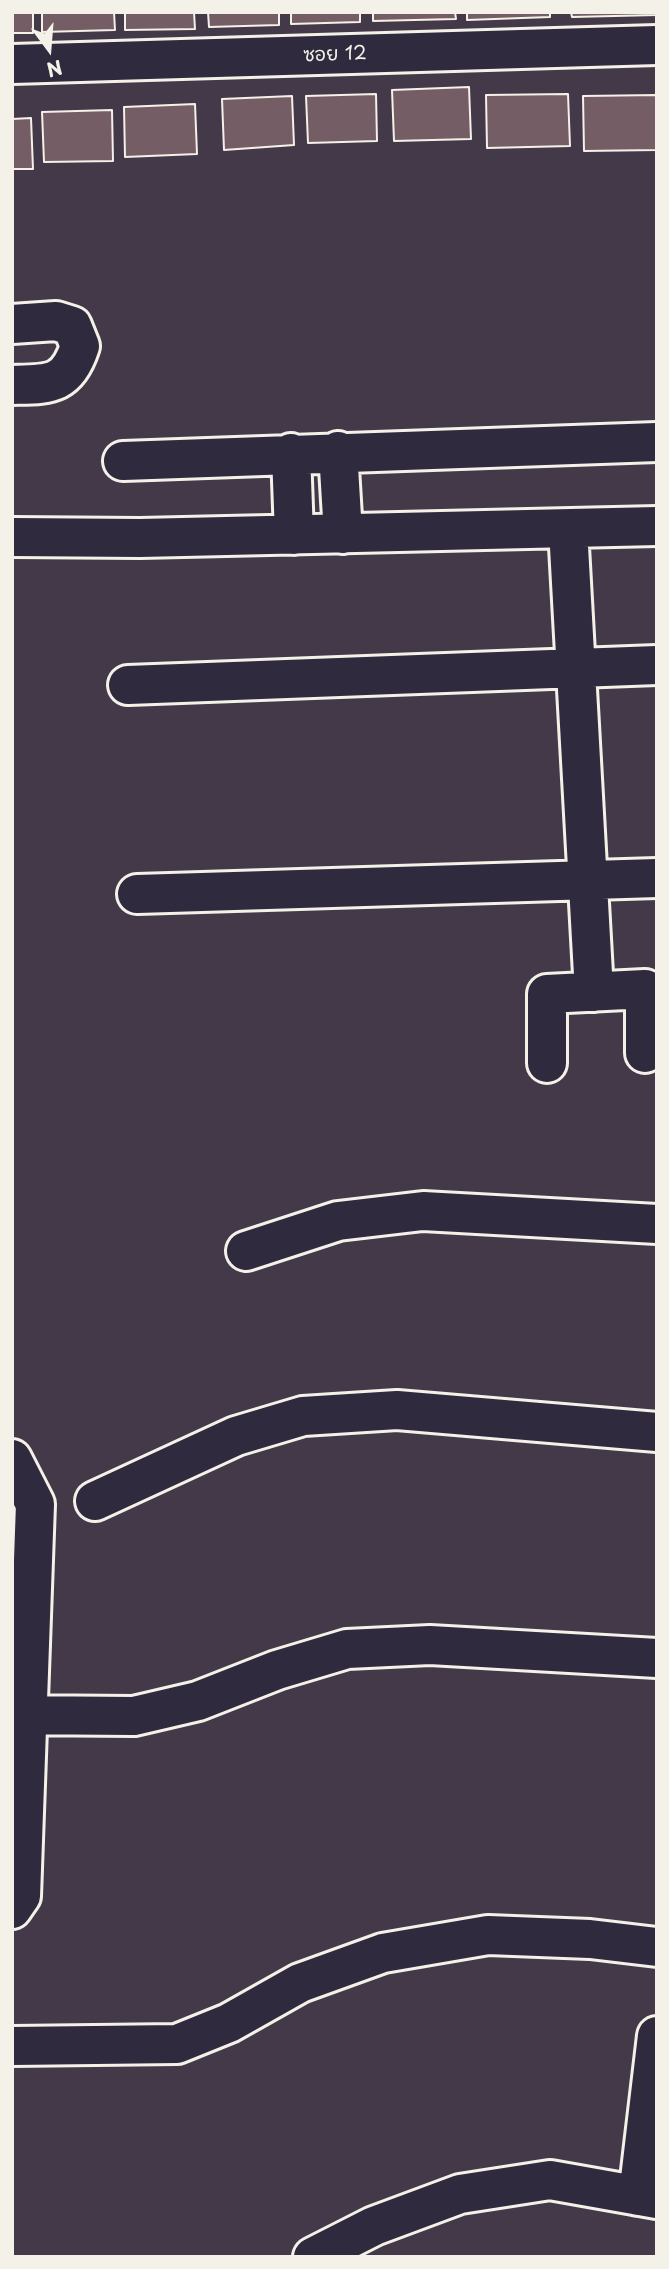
<!DOCTYPE html>
<html>
<head>
<meta charset="utf-8">
<style>
  body { margin:0 }
  #map { position:relative; width:669px; height:2269px; overflow:hidden; background:#443949; font-family:"Playpen Sans",sans-serif }
  canvas { display:block }
  .frame { position:absolute; inset:0; border:14px solid #f4f1e8; pointer-events:none }
  .north { position:absolute; left:14px; top:14px; width:70px; height:70px; -webkit-text-stroke:5px #2f2a3d; paint-order:stroke; rotate:164deg; font-size:19px; font-weight:700; line-height:28px; text-align:center; color:#f4f1e8 }
  .north::after { content:''; display:block; margin:auto; width:24px; height:32px; background:#f4f1e8; clip-path:polygon(50% 0,100% 100%,50% 72%,0 100%) }
</style>
</head>
<body>
<div id="map">
<canvas width="669" height="2269"></canvas>
<div class="frame"></div>
<div class="north">N</div>
</div>
<script>
const context = document.querySelector('canvas').getContext('2d');
context.lineJoin = 'round';
function fill(path, color) {
  context.fillStyle = color;
  context.fill(path, 'evenodd');
}
function strokePath(path, color, width, dash) {
  context.strokeStyle = color;
  context.lineWidth = width;
  context.lineCap = dash ? 'butt' : 'round';
  context.setLineDash(dash || []);
  context.stroke(path);
}
function write(font, color, halo, rows, align = 'center') {
  context.font = font + ' "Playpen Sans","Playpen Sans Thai",sans-serif';
  context.lineWidth = 5;
  context.setLineDash([]);
  context.textBaseline = 'middle';
  context.strokeStyle = halo;
  context.fillStyle = color;
  for (const [text, x, y, turn = 0] of rows) {
    context.save();
    context.translate(x, y);
    context.rotate((+turn || 0) * Math.PI / 180);
    context.textAlign = isNaN(turn) ? turn : align;
    if (halo) context.strokeText(text, 0, 0);
    context.fillText(text, 0, 0);
    context.restore();
  }
}
const building = new Path2D(`
  M12,12H33V33H12Z
  M42,12H114L115,30L42,32Z
  M125,12H194L195,29L125,30Z
  M208,12H279V25L209,27Z
  M291,12H360V22L291,24Z
  M373,12H455L456,19L373,21Z
  M467,12H550V17L467,20Z
  M571,12H657V15L572,17Z
  M469,87L471,139L394,141L392,90Z
  M376,94L377,141L308,143L306,96Z
  M568,94L570,146L487,148L486,95Z
  M657,95V150L584,151L583,96Z
  M292,96L294,145L224,150L222,99Z
  M195,104L197,154L125,157L124,107Z
  M112,110L113,161L44,162L42,112Z
  M31,118L33,169H12V119Z`);
fill(building, '#755d65');
strokePath(building, '#f4f1e8', 2);
const minor = new Path2D(`
  M12,64L657,45
  M12,324L56,321L72,326L80,346C67,386 50,384 12,385
  M338,451L343,534
  M291,453L294,535
  M123,461L657,442
  M568,529L594,992
  M12,537L140,538L657,526
  M128,685L657,665
  M137,894L657,878
  M547,1063V994L645,989V1053
  M246,1251L338,1221L423,1211L657,1224
  M12,1459L35,1504L21,1896L12,1909
  M95,1501L236,1436L303,1416L397,1410L657,1432
  M12,1715L134,1716L198,1701L277,1670L347,1649L430,1645L657,1658
  M12,2046L177,2044L229,2023L300,1983L383,1953L488,1935L590,1939L657,1947
  M638,2196L657,2036
  M313,2257L374,2226L460,2194L550,2180L657,2199`);
strokePath(minor, '#f4f1e8', 44);
strokePath(minor, '#2f2a3d', 38);
write('19px', '#f4f1e8', '#2f2a3d', [
  ["ซอย 12",335,55,-2]
]);
</script>
</body>
</html>
